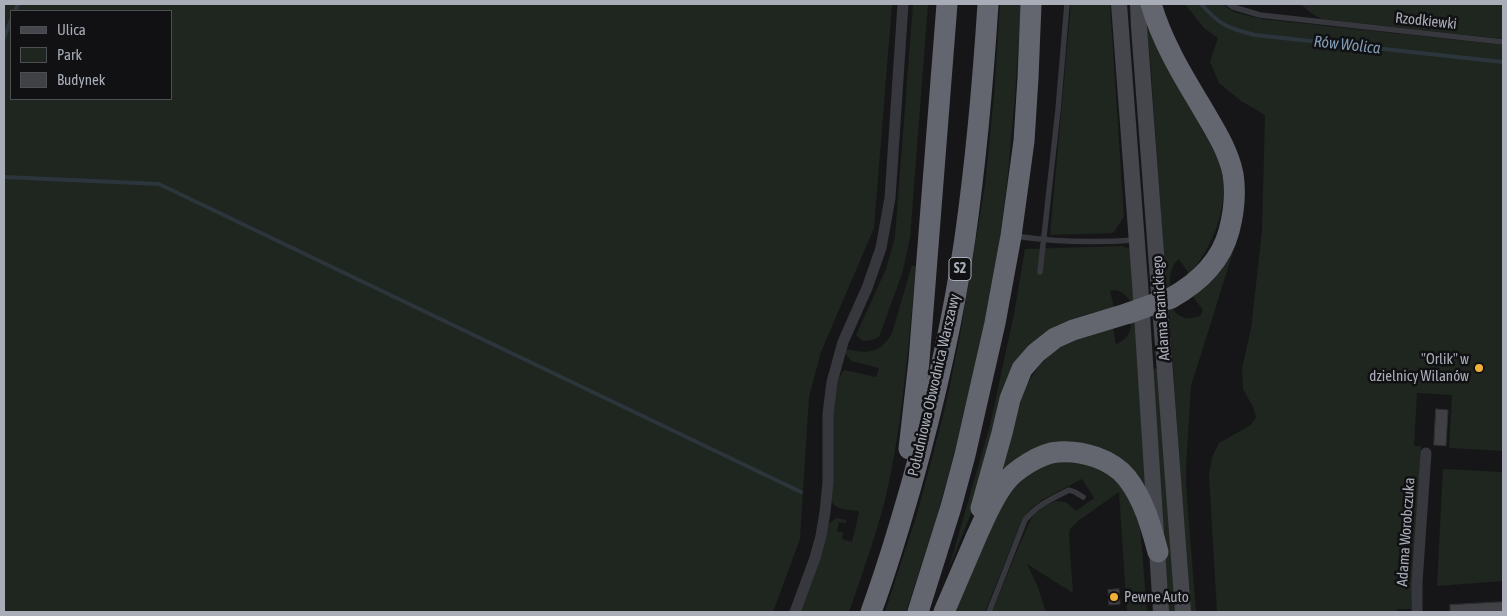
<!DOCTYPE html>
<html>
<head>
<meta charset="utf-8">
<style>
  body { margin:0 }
  #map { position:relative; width:1507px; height:616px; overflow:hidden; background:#161618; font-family:"Asap Condensed",sans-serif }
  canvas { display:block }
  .frame { position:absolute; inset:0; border:5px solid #a8adb8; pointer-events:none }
  .legend { position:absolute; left:10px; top:10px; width:162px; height:90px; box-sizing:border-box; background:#111113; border:1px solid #4d4f55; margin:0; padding:6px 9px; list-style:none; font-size:15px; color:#a8adb8 }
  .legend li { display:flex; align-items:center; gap:10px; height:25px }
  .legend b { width:25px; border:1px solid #4d4f55 }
</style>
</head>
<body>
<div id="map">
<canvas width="1507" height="616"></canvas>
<div class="frame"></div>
<ul class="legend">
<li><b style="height:6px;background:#45474d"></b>Ulica</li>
<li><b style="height:14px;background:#1e261f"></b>Park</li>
<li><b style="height:14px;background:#404145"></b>Budynek</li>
</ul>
</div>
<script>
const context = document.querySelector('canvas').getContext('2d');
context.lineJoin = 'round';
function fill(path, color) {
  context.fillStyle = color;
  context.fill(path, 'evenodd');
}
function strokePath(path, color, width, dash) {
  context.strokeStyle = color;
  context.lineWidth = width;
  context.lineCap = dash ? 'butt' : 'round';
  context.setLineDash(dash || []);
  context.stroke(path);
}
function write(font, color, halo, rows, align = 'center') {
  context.font = font + ' "Asap Condensed",sans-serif';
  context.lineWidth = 5;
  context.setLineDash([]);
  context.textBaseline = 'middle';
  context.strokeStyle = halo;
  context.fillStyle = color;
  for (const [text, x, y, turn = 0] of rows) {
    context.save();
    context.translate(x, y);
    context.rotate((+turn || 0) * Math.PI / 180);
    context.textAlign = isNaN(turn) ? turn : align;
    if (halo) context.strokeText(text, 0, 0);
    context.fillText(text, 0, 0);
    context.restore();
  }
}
fill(new Path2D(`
  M4,4H892L874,228L821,352L809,397L800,539L773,612H4ZM11,11H171V99H11Z
  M913,4H928L910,238L902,274L879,337L872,340L863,341L856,335L886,269L895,237Z
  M1000,4H1021L1015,98L1008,174L997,261L971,393L935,523L906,612H885L917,514L931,462L947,400L960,335L985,185L994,95Z
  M1071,4H1110L1124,217L1113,233L1050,235Z
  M1185,4H1222L1234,12L1262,19L1503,45V464H1502L1503,451L1449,448L1452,395L1417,393L1414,446H1421L1411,609H1397L1396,612H1217L1209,475L1212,457L1219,443L1251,425L1256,417L1253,407L1243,389L1242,368L1251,329L1262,231L1265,115L1241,101L1219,83L1210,62L1218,38L1204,28Z
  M1306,4H1503V39L1322,19L1312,14L1302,5H1306Z
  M1146,20C1160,55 1180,88 1198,121C1205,135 1215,150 1220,165C1231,202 1214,247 1189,274L1179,259C1170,267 1170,275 1170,287L1166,289L1151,71Z
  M1122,246L1130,249L1135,301L1131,302C1125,295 1120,288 1110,291L1114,307C1073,318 1048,323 1020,357L970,516L948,571L990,425L1014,314L1025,249Z
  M1235,246L1191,386L1186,468V485L1196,612H1190L1169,310L1172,308C1180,319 1188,320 1200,316L1203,310L1193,297L1218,273Z
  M912,265L916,267C908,345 903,424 885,500C875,538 862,575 849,612H800L829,523L837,518L846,520V523L839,522L837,531L843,533L842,539L852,542L859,513L858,511C847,509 836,511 831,500C831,477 828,381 845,370L876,377L879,368L851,361L845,353L846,349C867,354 880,354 892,333Z
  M1136,321L1146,492L1084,447L998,481C1010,435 1019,367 1066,344C1081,337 1097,333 1113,327L1116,345C1126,338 1131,336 1131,322Z
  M1158,368L1175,612H1168L1153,369Z
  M1051,461H1078L1105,471L1127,490L1140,524L1147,612H1127L1119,492L1078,521L1070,529L1069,536L1073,593L1027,564L1038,587L1046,612H992L1021,541L1033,515L1045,506L1056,501L1066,502L1076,511L1094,498L1082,479L1042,500L1029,510L1021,522L985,612H954L978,557L1013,482Z
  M1443,469L1503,472V581L1437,586Z`), '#1e261f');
strokePath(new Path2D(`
  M1201,4C1220,25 1227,28 1255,35L1503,62
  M15,11L18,4
  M4,38L11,20
  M4,177L159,184L801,492`), '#2c353c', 4);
const building = new Path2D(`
  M1436,409L1448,410L1446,446L1434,445Z
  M1119,589L1120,604L1109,605L1108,590Z
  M1503,602V612H1450V605Z`);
fill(building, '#404145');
strokePath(building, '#303034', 1);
strokePath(new Path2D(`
  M1229,4L1233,7L1260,15L1503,42
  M1015,236C1055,242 1094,243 1135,240
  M1040,272L1058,110L1067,4
  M989,612L1025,520C1037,505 1053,498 1069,490L1075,492L1083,497`), '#37383d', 5.5);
strokePath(new Path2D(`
  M795,612L815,558L821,536L825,512L828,482V414L832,382L843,342L867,288L881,248L890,198L903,4
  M1417,612V582L1426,453`), '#37383d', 11);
strokePath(new Path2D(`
  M1119,4L1140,283L1161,612
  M1138,4L1139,27L1183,612`), '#45474d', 16);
strokePath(new Path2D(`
  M1151,4C1162,41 1181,73 1201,106C1213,127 1228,149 1233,174C1236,193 1234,212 1229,231C1221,261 1198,283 1171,298
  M909,449L919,361L947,4
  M981,508L1002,433L1010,399L1022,369L1036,353L1055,338L1073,330L1129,313
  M871,612C886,571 899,528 911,486C934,404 953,321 965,238C976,160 983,82 988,4
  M918,612L951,507L965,455L995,323L1011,236L1024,141L1028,78L1031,4
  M944,612C955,586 966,561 977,535C985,518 992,500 1004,484C1014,470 1041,453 1058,452C1082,450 1112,459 1127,478C1144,500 1151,526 1158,552`), '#63666e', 21);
strokePath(new Path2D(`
  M1129,313L1171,298`), '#63666e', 21);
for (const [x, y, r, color] of [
  [1479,368,5,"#f2b134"],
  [1114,597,5,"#f2b134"]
]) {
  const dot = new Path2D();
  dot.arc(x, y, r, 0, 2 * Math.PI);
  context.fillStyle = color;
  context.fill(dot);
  strokePath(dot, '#111113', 2);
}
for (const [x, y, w] of [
  [960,269,22]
]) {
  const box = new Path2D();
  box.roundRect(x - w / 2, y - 11.5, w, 23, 4);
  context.fillStyle = '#111113';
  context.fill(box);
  strokePath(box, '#a8adb8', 1);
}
write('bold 14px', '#a8adb8', null, [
  ["S2",960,269]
]);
write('15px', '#a8adb8', '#111113', [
  ["Rzodkiewki",1426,21,6],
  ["Adama Branickiego",1161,308,-94],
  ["Południowa Obwodnica Warszawy",934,385,-77],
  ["Adama Worobczuka",1406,532,-86]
]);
write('15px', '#a8adb8', '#111113', [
  ["\"Orlik\" w",1469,359],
  ["dzielnicy Wilanów",1469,376],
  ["Pewne Auto",1124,597,"left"]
], 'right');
write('italic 16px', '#7f9bb3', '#111113', [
  ["Rów Wolica",1347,45,6]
]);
</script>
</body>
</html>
